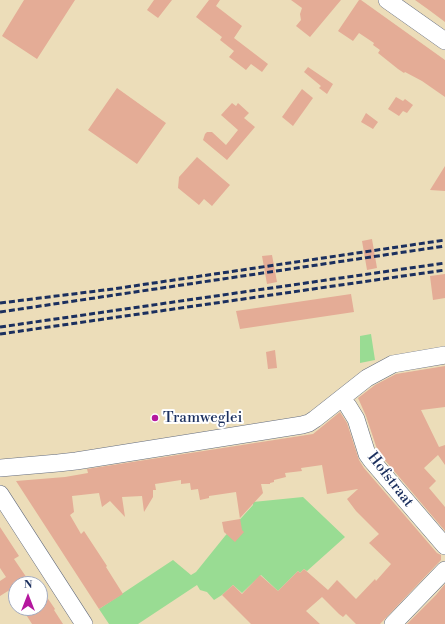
<!DOCTYPE html>
<html>
<head>
<meta charset="utf-8">
<style>
  body { margin:0 }
  #map { position:relative; width:445px; height:624px; overflow:hidden; background:#ecddb9; font-family:"Libre Bodoni",serif }
  canvas { display:block }
  .north { position:absolute; left:8px; top:576px; width:40px; height:40px; box-sizing:border-box; background:#fff; border:1px solid #a4acbf; border-radius:50%; rotate:0deg; font-size:11px; font-weight:700; line-height:16px; text-align:center; color:#1b2f5e }
  .north::after { content:''; display:block; margin:auto; width:14px; height:18px; background:#b5179e; clip-path:polygon(50% 0,100% 100%,50% 72%,0 100%) }
</style>
</head>
<body>
<div id="map">
<canvas width="445" height="624"></canvas>
<div class="north">N</div>
</div>
<script>
const context = document.querySelector('canvas').getContext('2d');
context.lineJoin = 'round';
function fill(path, color) {
  context.fillStyle = color;
  context.fill(path, 'evenodd');
}
function strokePath(path, color, width, dash) {
  context.strokeStyle = color;
  context.lineWidth = width;
  context.lineCap = dash ? 'butt' : 'round';
  context.setLineDash(dash || []);
  context.stroke(path);
}
function write(font, color, halo, rows, align = 'center') {
  context.font = font + ' "Libre Bodoni",serif';
  context.lineWidth = 4;
  context.setLineDash([]);
  context.textBaseline = 'middle';
  context.strokeStyle = halo;
  context.fillStyle = color;
  for (const [text, x, y, turn = 0] of rows) {
    context.save();
    context.translate(x, y);
    context.rotate((+turn || 0) * Math.PI / 180);
    context.textAlign = isNaN(turn) ? turn : align;
    if (halo) context.strokeText(text, 0, 0);
    context.fillText(text, 0, 0);
    context.restore();
  }
}
fill(new Path2D(`
  M371,334L375,360L360,363V336Z
  M303,497L345,537L307,571L304,569L300,573L298,571L278,591L261,575L242,593L233,585L222,595L214,600L207,592L200,590L197,585L138,624H109L99,609L173,560L191,575L196,572L225,536L253,505V502Z`), '#99dc93');
fill(new Path2D(`
  M24,0H75L37,59L2,36Z
  M154,0H172L158,18L147,10Z
  M209,0H220L216,6L242,26L234,38L268,64L262,72L251,64L246,70L229,57L234,51L220,40L222,37L196,17Z
  M291,0H341L310,37L296,26L301,20L300,14L302,8Z
  M359,0H361L445,60V97L422,81L405,72L404,73L398,69L378,53L380,50L373,45L374,43L359,33L353,41L338,31Z
  M415,0H445V22L429,10Z
  M308,67L333,84L327,94L319,88L321,86L304,72Z
  M117,88L166,123L137,164L88,130Z
  M302,89L313,98L293,126L282,117Z
  M396,97L403,101L405,99L413,105L407,113L403,111L399,116L388,109Z
  M232,103L236,106L238,103L249,113L244,118L255,127L227,160L203,140L205,134L207,132H212L226,145L238,130L221,115Z
  M366,113L378,122L373,129L361,122Z
  M197,157L230,185L212,206L204,199L199,205L178,188L179,177Z
  M445,166V191L430,190Z
  M372,239L377,268L367,270L362,241Z
  M272,255L277,282L267,284L262,256Z
  M445,274V298L433,300L430,276Z
  M351,294L354,312L240,329L236,311Z
  M275,350L277,368L268,369L266,352Z
  M445,366V407L421,410L439,447L445,445V465L438,455L424,468L436,481L429,488L445,507V531L378,452L366,416L358,398L375,385L396,374Z
  M340,412L347,423L359,460L364,468L437,553L441,555V560L380,624H356L346,614L343,617L339,614L322,597L306,611L320,624H251L222,595L233,585L242,594L260,575L278,591L298,571L300,573L304,569L328,590L337,580L356,599L375,579L376,581L391,564L369,543L379,534L356,511L347,499L358,489L327,494L322,465L301,468L302,471L285,473L286,477L274,480V482L270,483V484H261L263,493L240,518L242,530L244,532L235,542L224,532L222,522L240,519L236,492L209,496V498L200,500L198,489L191,490L190,483L181,484V480L155,484L156,490H153V497L144,512L142,496L122,497L125,517L110,501L102,507L99,493L72,496L74,512L70,515L81,534L84,531L107,566L106,567L123,594L99,609L16,481L65,477L88,473L87,469L313,434Z
  M0,527L19,556L14,559L31,584H16V586L0,596V581L6,577L0,568Z
  M445,584V624H407L436,595Z
  M40,587L55,609L54,610L63,624H32L25,613L32,608H40Z`), '#e4ac96');
const minor = new Path2D(`
  M387,0L445,41
  M348,406L356,419L367,454L372,461L445,546
  M0,468L58,463L76,461L302,425L309,423L315,419L367,378L393,364L445,355
  M0,494L84,624
  M393,624L445,570`);
strokePath(minor, '#646c7e', 18);
strokePath(minor, '#fff', 17);
strokePath(new Path2D(`
  M0,303L113,289L445,240
  M0,312L445,246
  M0,327L445,263
  M0,334L445,270`), '#1b2f5e', 3, [6, 3]);
for (const [x, y, r, color] of [
  [155,418,4,"#b5179e"]
]) {
  const dot = new Path2D();
  dot.arc(x, y, r, 0, 2 * Math.PI);
  context.fillStyle = color;
  context.fill(dot);
  strokePath(dot, '#fff', 1.5);
}
write('15px', '#1b2f5e', '#fff', [
  ["Tramweglei",163,418]
], 'left');
write('15px', '#1b2f5e', '#fff', [
  ["Hofstraat",390,480,52]
]);
</script>
</body>
</html>
